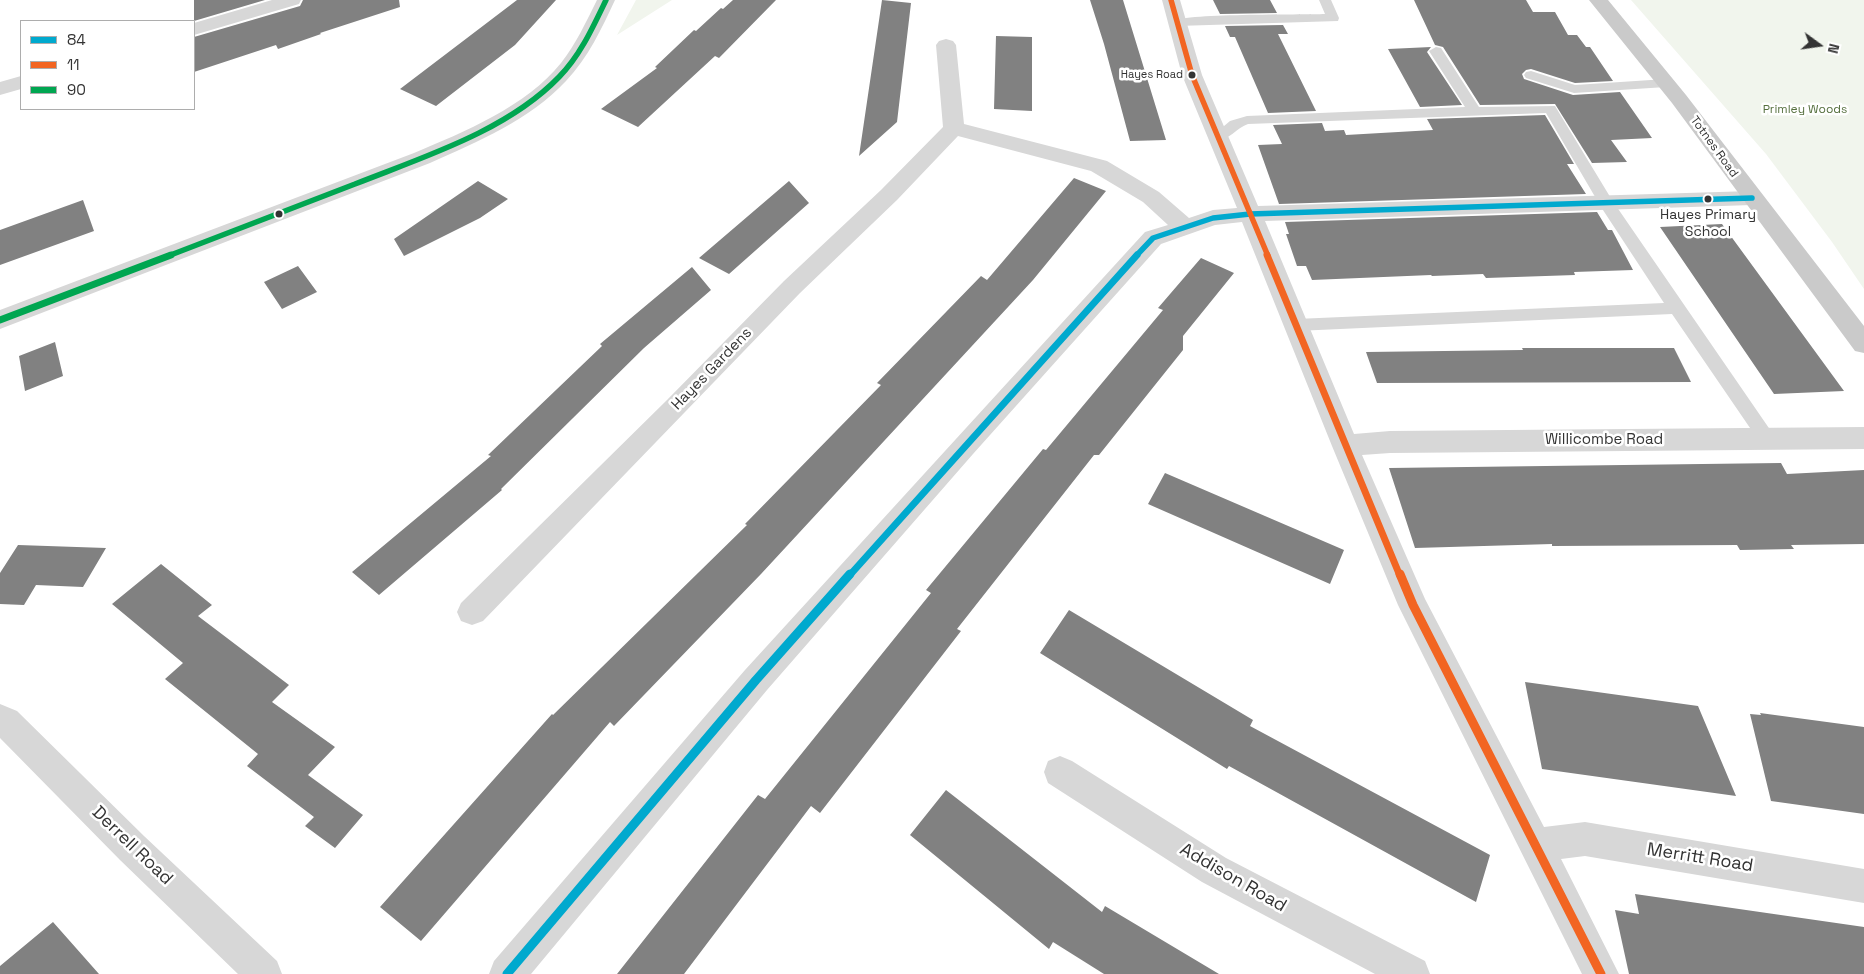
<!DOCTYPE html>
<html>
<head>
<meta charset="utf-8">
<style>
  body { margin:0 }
  #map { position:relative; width:1864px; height:974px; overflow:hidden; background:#fff; font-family:"Space Grotesk",sans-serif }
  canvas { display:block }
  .legend { position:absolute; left:20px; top:20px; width:175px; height:90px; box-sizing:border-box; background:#fff; border:1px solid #adadad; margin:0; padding:6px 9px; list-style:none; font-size:15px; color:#333 }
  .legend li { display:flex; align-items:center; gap:10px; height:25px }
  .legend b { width:25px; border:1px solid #adadad }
  .north { position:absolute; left:1794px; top:20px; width:50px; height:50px; -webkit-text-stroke:4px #fff; paint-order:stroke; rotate:104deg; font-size:14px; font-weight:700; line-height:20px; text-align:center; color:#333 }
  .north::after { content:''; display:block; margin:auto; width:18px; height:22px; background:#333; clip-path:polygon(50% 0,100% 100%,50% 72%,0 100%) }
</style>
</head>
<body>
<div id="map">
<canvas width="1864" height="974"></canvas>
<ul class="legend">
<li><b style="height:6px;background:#00a9ce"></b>84</li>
<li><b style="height:6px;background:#f26522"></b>11</li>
<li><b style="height:6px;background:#00a651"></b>90</li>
</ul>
<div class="north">N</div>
</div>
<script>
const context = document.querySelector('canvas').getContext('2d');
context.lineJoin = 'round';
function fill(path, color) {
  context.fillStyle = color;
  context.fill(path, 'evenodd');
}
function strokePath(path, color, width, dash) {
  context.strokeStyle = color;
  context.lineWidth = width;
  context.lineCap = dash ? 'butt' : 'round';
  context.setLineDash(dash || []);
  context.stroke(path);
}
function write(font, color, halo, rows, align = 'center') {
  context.font = font + ' "Space Grotesk",sans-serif';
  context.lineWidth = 5;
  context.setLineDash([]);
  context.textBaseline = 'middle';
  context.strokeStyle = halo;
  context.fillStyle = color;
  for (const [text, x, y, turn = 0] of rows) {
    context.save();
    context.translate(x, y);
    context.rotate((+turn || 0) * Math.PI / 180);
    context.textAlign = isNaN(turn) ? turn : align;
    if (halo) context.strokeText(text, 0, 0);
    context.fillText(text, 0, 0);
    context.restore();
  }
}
fill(new Path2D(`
  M636,0H672L617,35Z
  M1631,0H1864V289L1832,242L1766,154Z`), '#f1f5ed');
fill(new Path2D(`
  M194,0H265L194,21Z
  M303,0H399L400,7L320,33L321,34L278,49L276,45L194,72V37L300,6Z
  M517,0H556L515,45L436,106L400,89Z
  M733,0H776L719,58L715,56L638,127L601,109L657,68L655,67L694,30L696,31L721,8L723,9Z
  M882,0L911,3L897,122L859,156Z
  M1090,0H1123L1166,140L1130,141L1104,44Z
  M1213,0H1270L1277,13L1220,14Z
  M1414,0H1526L1533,12H1555L1568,35H1577L1586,47H1590L1613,81L1575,83L1531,69L1526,70L1522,74L1524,79L1573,95L1620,92L1652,138L1611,140L1627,162L1592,163L1555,104L1480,105L1443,47L1435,45Z
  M1283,25L1288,34H1278L1316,111L1268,113L1235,37H1230L1225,26Z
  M996,36L1032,37V111L994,109Z
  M1431,47L1427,52L1462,105L1420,107L1388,49Z
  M1545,115L1574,164H1567L1586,194L1279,204L1258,145L1282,144L1273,125L1322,123L1325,131L1344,130L1346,135L1433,130L1427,119Z
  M1074,178L1106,191L1033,280L761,574L614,726L610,722L421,941L380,907L552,714L553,715L747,525L745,524L881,385L877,383L981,276L987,280Z
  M478,181L508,199L480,218L404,256L394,239Z
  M789,181L809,203L729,274L699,258Z
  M83,200L94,231L0,265V230Z
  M1597,212L1608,230H1612L1633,270L1574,272L1575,275L1486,278L1483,274L1432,276L1431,275L1312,280L1306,266H1297L1286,234H1289L1285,222Z
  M1722,224L1844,391L1774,394L1660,227Z
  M1201,258L1234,273L1183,336V350L1099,455H1094L957,629L961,631L820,813L811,806L684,974H617L758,795L765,799L931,593L926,590L1043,449L1046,450L1163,310L1158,308Z
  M298,266L317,292L282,309L264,282Z
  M692,267L711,290L644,348L501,489L502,490L379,595L352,572L491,456L488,455L602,346L600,344Z
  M55,342L63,376L25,391L19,356Z
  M1522,348H1674L1691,382L1377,383L1366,352L1523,350Z
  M1781,463L1787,474L1864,470V544L1791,545L1794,549L1740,550L1737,545L1552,546V544L1415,548L1389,468Z
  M1165,473L1344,550L1330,584L1148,504Z
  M18,545L106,548L83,587L36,585L24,605L0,604V573Z
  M161,564L212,605L198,616L289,685L272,702L335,747L308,775L363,815L335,848L305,826L314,817L247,766L258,754L165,679L183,663L112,604Z
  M1069,610L1253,720L1250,726L1490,855L1476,902L1229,766L1227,769L1040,653Z
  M1525,682L1698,706L1736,796L1542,769Z
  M1760,713L1864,727V814L1771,801L1750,714L1761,715Z
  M946,790L1102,912L1105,906L1219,974H1104L1053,942L1049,949L910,835Z
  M1635,894L1864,927V974H1629L1615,910L1639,914Z
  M53,922L99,974H0V966Z`), '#818181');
fill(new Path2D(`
  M1319,0H1331L1339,18L1338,21L1177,26L1171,22C1178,13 1304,15 1325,14Z
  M1436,47L1441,48L1479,107L1555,106L1612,200L1773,434L1776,439L1773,444L1767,446L1761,444L1672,314L1296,331L1290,329L1288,325L1290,321L1296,319L1664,303L1601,207L1546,113L1248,124C1236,128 1226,144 1213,140L1211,137L1230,121L1247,116L1465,107L1429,51Z
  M1531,71L1575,85L1666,79L1673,83L1666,87L1574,93L1526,78L1524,75L1526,72Z`), '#d7d7d7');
fill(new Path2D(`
  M272,0H301L299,4L194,35V23Z
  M1162,0H1180L1202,75L1258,206L1752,191L1760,193L1763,198L1760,203L1752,205L1265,221L1354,434L1390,431L1864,427V449L1390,453L1362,455L1425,599L1544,827L1585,822L1864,869V903L1585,856L1561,859L1619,974H1582L1398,605L1332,446L1242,222L1215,225L1161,244L973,454L767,690L531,974H489L494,961L745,670L1145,232L1168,225L1143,202L1091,171L958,136L897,200L800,293L483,621L472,625L461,621L457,612L461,603L667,400L784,281L881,190L943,127L936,45L939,41L946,39L953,41L956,45L964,124L1107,161L1159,192L1189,218L1213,210L1237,208L1182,75Z
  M21,76V89L0,95V82Z
  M0,704L17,711L144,836L277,961L282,974H238L120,860L0,738Z
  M1060,756L1072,761L1226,858L1425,961L1430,974H1375L1202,882L1048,783L1044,772L1048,761Z`), '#d7d7d7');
fill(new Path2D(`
  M597,0H615C602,28 588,58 566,81C530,120 477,142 430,163L0,329V310L414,153C464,132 527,106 561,63C576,44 586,22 597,0Z`), '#d7d7d7');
fill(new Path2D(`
  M1589,0H1608L1686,95L1864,326V353L1855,351L1672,103Z`), '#cacaca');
strokePath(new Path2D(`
  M1136,256L1153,238L1213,218L1250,214L1752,198`), '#00a9ce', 5.5);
strokePath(new Path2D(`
  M849,576L1137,255`), '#00a9ce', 7);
strokePath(new Path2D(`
  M507,974L756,680L850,574`), '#00a9ce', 9);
strokePath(new Path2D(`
  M1171,0L1192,75L1268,256`), '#f26522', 5.5);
strokePath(new Path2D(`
  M1267,255L1400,576`), '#f26522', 7);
strokePath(new Path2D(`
  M1400,574L1413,605L1601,974`), '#f26522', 9);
strokePath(new Path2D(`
  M168,256C231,232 293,208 355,184C423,157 507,131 559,77C580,56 593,27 606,0`), '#00a651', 5.5);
strokePath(new Path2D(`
  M0,320L171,255`), '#00a651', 7);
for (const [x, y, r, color] of [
  [1192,75,4.5,"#333"],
  [1708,199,4.5,"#333"],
  [279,214,4.5,"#333"]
]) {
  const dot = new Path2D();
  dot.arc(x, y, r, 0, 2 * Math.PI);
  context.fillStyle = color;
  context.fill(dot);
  strokePath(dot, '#fff', 2);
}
write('11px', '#333', '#fff', [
  ["Hayes Road",1183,75]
], 'right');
write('12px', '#56703f', '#fff', [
  ["Primley Woods",1805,110]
]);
write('12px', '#333', '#fff', [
  ["Totnes Road",1714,147,54]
]);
write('14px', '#333', '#fff', [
  ["Hayes Primary",1708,215],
  ["School",1708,232]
]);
write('15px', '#333', '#fff', [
  ["Hayes Gardens",712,369,-46],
  ["Willicombe Road",1604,440]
]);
write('18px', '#333', '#fff', [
  ["Derrell Road",132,846,44],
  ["Merritt Road",1700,858,9],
  ["Addison Road",1233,878,30]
]);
</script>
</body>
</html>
